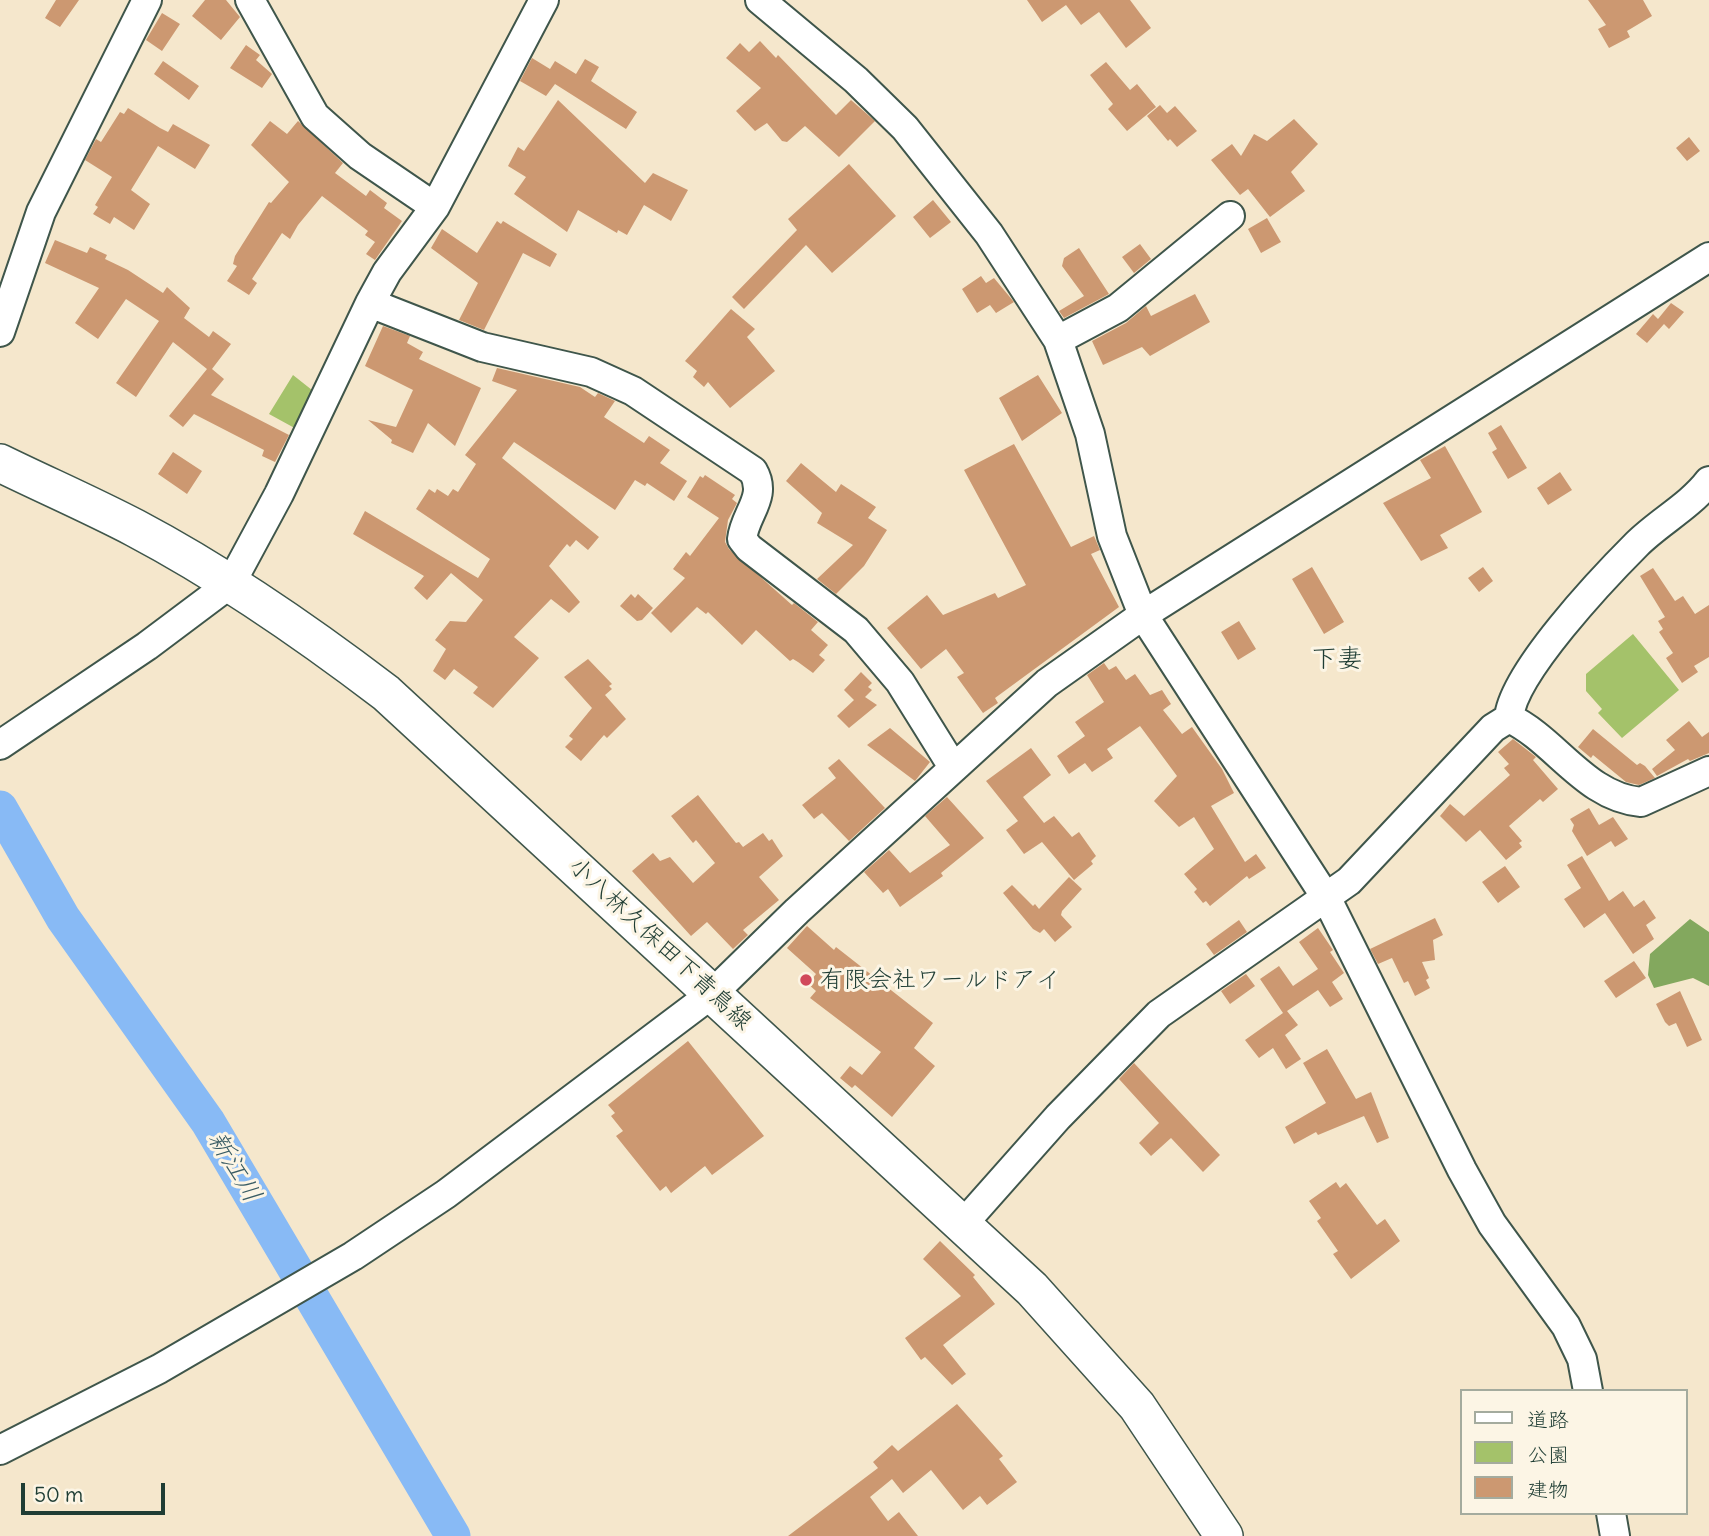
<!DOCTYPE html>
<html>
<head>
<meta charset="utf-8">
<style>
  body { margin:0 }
  #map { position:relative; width:1709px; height:1536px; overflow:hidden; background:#f5e7cc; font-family:Delius,"Klee One",sans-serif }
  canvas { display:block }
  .legend { position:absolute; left:1460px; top:1389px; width:228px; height:126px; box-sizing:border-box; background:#fcf5e5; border:2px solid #a4ab9e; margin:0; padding:9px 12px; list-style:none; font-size:21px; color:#1f3d34 }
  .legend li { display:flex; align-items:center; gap:14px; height:35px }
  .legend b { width:35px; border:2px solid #a4ab9e }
  .scale { position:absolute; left:21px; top:1483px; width:144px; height:32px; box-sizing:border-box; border:4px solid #1f3d34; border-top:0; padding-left:9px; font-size:21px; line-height:24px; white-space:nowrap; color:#1f3d34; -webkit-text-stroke:5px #fcf5e5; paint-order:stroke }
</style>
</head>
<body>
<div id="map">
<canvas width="1709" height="1536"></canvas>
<ul class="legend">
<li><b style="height:9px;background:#fff"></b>道路</li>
<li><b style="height:19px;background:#a4c26a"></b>公園</li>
<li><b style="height:19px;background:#cc9871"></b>建物</li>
</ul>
<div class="scale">50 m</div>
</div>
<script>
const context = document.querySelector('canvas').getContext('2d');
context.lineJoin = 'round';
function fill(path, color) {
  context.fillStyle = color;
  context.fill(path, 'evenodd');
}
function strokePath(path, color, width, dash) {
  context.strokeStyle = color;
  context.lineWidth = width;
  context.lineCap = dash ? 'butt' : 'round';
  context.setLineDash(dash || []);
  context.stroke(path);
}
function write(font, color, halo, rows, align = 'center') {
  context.font = font + ' Delius,"Klee One",sans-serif';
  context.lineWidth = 6;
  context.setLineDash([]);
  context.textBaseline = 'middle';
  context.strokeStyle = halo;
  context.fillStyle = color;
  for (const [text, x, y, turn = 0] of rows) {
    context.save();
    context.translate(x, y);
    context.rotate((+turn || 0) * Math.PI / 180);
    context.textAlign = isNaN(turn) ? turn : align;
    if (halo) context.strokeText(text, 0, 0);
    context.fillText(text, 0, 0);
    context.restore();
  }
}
fill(new Path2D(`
  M293,375L317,394L300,431L269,414Z
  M1633,634L1679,690L1622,738L1598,713L1602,709L1586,691V674Z`), '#a4c26a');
fill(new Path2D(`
  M1690,919L1709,932V986L1693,978L1654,988L1648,975L1650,954Z`), '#83a85e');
strokePath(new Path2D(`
  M0,808L63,918L208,1122L453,1536`), '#88baf5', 35);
fill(new Path2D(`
  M56,0H79L60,27L45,18Z
  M205,0H226L240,17L221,40L192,16Z
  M1027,0H1130L1151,28L1126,48L1099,12L1081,25L1066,5L1042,22Z
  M1588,0H1643L1652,16L1627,31L1630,37L1609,48L1598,29L1606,25Z
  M162,13L180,24L162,51L146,40Z
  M760,41L776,58L778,55L836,115L851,100L875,121L839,157L805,126L787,142L782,141L767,123L755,131L736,111L761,88L726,58L740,43L749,52Z
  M246,45L260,55L256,60L272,74L262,88L230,68Z
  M532,58L550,69L555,61L576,74L585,59L599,67L591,81L637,112L626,129L555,84L546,96L520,81Z
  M163,61L199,86L189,100L154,74Z
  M1106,62L1130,90L1137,84L1156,107L1127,131L1108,109L1113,104L1090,75Z
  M558,100L645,183L653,173L688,190L671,221L644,205L627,235L618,230L617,233L578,210L567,232L514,194L526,177L508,166L518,147L524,151Z
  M1160,105L1167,113L1175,106L1197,131L1177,147L1170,139L1168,141L1147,116Z
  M128,108L160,128L168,132L173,124L210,145L195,169L158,146L131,190L150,204L134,230L114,217L110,224L93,214L98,207L95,205L112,177L85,160L96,139L101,142L120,112L124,114Z
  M1294,119L1318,144L1291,172L1305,191L1270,217L1248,189L1240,195L1211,160L1232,144L1241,156L1254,134L1267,141Z
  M270,121L287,134L298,121L343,163L335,173L366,196L370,190L387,203L384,208L402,221L375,260L366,254L375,242L365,235L368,231L322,196L298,225L290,239L282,233L252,279L257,283L249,295L227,281L237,266L233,264L235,256L269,202L271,203L289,182L251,145Z
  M1689,137L1700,151L1687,161L1676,148Z
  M849,164L896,216L832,273L806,245L744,309L732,297L797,230L788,219Z
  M933,200L951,222L930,238L913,217Z
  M1267,218L1281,242L1261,253L1248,229Z
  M497,221L501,224L503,221L557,254L550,267L523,253L484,330L459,320L478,283L431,248L442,229L477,253Z
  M55,240L87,253L90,247L107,255L105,259L128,270L163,293L167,287L190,308L184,318L209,337L213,331L231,344L212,369L224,379L211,395L289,435L275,462L262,456L264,450L194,414L183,427L169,416L207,369L173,342L136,397L116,383L159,321L126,299L98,339L75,323L99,288L45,263Z
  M1140,244L1151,259L1134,273L1122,257Z
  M1079,248L1109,294L1064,318L1059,311L1084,296L1062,266L1064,258Z
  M981,276L986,283L994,278L1014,302L996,313L990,305L977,313L962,289Z
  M1195,294L1210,322L1150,356L1142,347L1103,365L1092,341L1126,323L1146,306L1151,316Z
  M1671,303L1684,312L1669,329L1664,324L1647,343L1636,334L1653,314L1658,319Z
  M731,309L755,329L747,337L775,371L730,408L708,382L704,387L693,377L697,371L685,361Z
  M383,326L410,336L407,343L423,352L419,359L481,388L455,446L428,423L413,453L391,443L392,440L368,420L396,427L413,390L365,366Z
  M497,368L580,387L595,397L598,393L615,401L604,417L644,443L649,436L670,450L660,463L687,481L674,501L647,483L645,486L635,480L615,510L514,442L502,458L599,537L588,550L576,540L570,547L567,544L549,566L580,602L569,613L551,599L514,637L539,658L493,708L473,693L478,687L454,669L445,680L433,671L446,649L435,640L450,621L466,622L483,600L451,573L427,600L414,588L424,576L353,534L365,511L478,578L490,559L416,509L429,489L435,493L437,489L448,496L453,489L458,492L476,464L465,455L517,390L492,381Z
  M1038,375L1062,413L1022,441L999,398Z
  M1501,425L1527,468L1508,479L1492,452L1497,449L1488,433Z
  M1014,444L1071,547L1094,536L1100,550L1091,554L1119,607L995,698L998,703L983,713L957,677L964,673L946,649L921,669L887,628L927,595L943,615L995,593L998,598L1026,585L964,470Z
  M1445,446L1482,512L1440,535L1448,548L1421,561L1383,503L1431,478L1420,460Z
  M173,452L202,471L187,494L158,474Z
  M801,463L836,492L841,484L876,507L868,518L887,530L864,566L836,594L817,579L853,545L817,523L822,513L786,481Z
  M1560,472L1572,490L1548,505L1537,488Z
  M705,475L735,495L732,499L737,503L728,520L725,542L729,549L792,605L794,603L818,622L811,630L828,645L819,655L825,660L813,673L798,662L793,659L790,661L756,630L742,645L708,612L706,614L697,607L671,633L651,613L685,578L673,569L686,552L690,556L719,518L687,497L700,476L703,478Z
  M1312,567L1344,622L1324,634L1292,579Z
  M1483,567L1493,581L1479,592L1468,578Z
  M1653,568L1675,601L1683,596L1695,614L1709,605V657L1694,666L1698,672L1682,683L1666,658L1673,653L1659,632L1663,629L1658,621L1665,617L1640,576Z
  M631,594L635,598L638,594L653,608L642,620L637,621L620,606Z
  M1239,621L1256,649L1238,660L1221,632Z
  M588,659L612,684L609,686L612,689L605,695L626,719L607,738L604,735L581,761L565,747L573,739L569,736L592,708L564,677Z
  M1104,663L1109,670L1116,666L1126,680L1135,674L1150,695L1162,690L1171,704L1163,710L1182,734L1192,727L1222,769L1234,793L1211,806L1245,862L1256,854L1266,868L1249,879L1247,876L1210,906L1206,901L1203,903L1194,892L1197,889L1184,874L1214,849L1194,817L1179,827L1154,801L1177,776L1140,726L1107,749L1113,758L1092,772L1085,763L1069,774L1057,756L1085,736L1075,722L1104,702L1087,675Z
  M861,672L872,683L868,687L872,690L865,697L877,705L849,728L837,716L854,700L844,690Z
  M1689,721L1702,737L1709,732V753L1690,761L1688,759L1657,776L1652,769L1675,750L1666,740Z
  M890,728L930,762L915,781L867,745Z
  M1593,729L1637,765L1640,763L1645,766L1655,778L1639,785L1626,782L1593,755L1591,758L1578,747Z
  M1513,739L1536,757L1533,760L1558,789L1543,802L1540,799L1509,826L1522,841L1519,843L1522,847L1506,860L1480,830L1466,842L1440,816L1450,804L1464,816L1510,775L1504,768L1509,764L1498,752Z
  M1031,748L1051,775L1023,797L1044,823L1054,816L1072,837L1079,832L1096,856L1091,861L1093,864L1074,880L1042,842L1024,854L1006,830L1018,821L986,781Z
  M839,759L885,808L849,841L822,813L814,819L802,805L836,778L828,768Z
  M698,795L736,843L739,842L743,847L763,833L769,841L772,839L783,856L759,877L779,900L743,930L748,935L733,949L707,922L691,936L632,871L653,853L660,861L670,857L693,883L715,863L696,840L693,843L671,816Z
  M947,797L984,838L941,873L943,876L900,907L888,889L883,893L864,872L889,850L910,873L950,845L925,816Z
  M1589,808L1599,825L1613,817L1628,839L1615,847L1611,841L1587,856L1572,831L1574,825L1570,819Z
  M1582,856L1609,901L1623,891L1634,907L1644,900L1656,918L1646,925L1654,939L1633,954L1605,913L1584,928L1564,899L1581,888L1567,865Z
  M1505,866L1520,887L1498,903L1482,882Z
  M1069,877L1082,889L1062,911L1061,915L1072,927L1055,942L1044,929L1040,933L1033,929L1003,893L1012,885L1033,906L1035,904L1039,909Z
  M1435,918L1443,935L1433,940L1435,960L1422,962L1429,978L1426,980L1430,988L1415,996L1408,981L1404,983L1392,958L1378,964L1370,949Z
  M1239,920L1247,932L1214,955L1206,944Z
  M807,926L834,950L836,947L933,1023L914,1048L935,1066L892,1117L855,1085L852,1088L840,1078L850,1066L862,1075L881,1052L810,998L816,991L808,984L816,974L787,948Z
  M1318,928L1333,950L1330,952L1344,973L1332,982L1343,999L1330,1007L1318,990L1287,1011L1298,1025L1285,1035L1301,1059L1286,1069L1273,1048L1259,1058L1245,1040L1283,1013L1260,979L1279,966L1293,986L1318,969L1299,942Z
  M1634,961L1646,978L1616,998L1604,981Z
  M1246,974L1255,986L1230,1004L1221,991Z
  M1680,991L1702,1040L1687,1047L1676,1023L1669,1026L1665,1022L1656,1004Z
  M688,1041L764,1136L712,1175L705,1166L671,1193L666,1186L660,1191L616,1136L623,1131L611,1116L615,1113L608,1105Z
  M1327,1049L1356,1099L1371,1092L1389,1138L1377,1143L1364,1116L1318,1135L1316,1132L1294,1144L1285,1127L1326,1103L1303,1063Z
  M1134,1063L1220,1155L1203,1172L1171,1138L1151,1156L1139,1143L1159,1123L1119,1079Z
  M1336,1182L1340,1188L1346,1183L1377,1225L1385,1219L1400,1241L1351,1279L1333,1254L1338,1251L1317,1221L1321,1218L1309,1201Z
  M940,1241L975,1275L973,1277L995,1304L943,1345L966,1374L952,1385L925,1357L921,1360L905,1338L961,1296L923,1259Z
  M957,1404L1003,1456L999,1459L1017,1482L987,1505L980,1496L963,1510L931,1470L903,1493L892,1479L870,1497L888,1521L899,1512L918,1536H788L878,1468L873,1462L892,1445L898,1451Z`), '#cc9871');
const minor = new Path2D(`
  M250,0L315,116L360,156L435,207
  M760,0L856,80L905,128L989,234L1058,340L1090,434L1112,536L1143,615L1327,899L1462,1170L1492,1224L1566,1326L1582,1359L1588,1391
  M370,303L482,347L591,372L633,391L753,471C768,497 745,513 742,539L749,548L856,630L900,682L953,767
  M0,332L41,212L147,0
  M1058,340L1118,308L1230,216
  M1509,718C1512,674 1603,578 1637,544C1659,522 1690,506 1709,481
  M0,745L147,646L231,583L279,494L370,303L387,272L435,207L544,0
  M964,1223L1058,1117L1159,1014L1349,881L1493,728L1509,718C1556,740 1585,797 1641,802L1709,771
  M0,1450L159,1369L353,1256L446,1194L713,993L797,911L1047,683L1143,615L1709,257
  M1611,1513L1615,1536`);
const major = new Path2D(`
  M0,463C45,485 91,505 135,528C224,575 306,632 386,693L1032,1289L1137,1406L1224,1536`);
strokePath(minor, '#3f564b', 32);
strokePath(major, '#3f564b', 40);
strokePath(minor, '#fff', 28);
strokePath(major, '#fff', 37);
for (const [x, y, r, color] of [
  [806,980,7,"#d1495b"]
]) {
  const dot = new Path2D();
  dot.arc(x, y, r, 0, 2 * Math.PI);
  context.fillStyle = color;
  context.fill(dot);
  strokePath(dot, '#fcf5e5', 2.5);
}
write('24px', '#1f3d34', '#fcf5e5', [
  ["小八林久保田下青鳥線",660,944,43]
]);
write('24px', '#1f3d34', '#fcf5e5', [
  ["有限会社ワールドアイ",820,980]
], 'left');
write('26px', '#1f3d34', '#fcf5e5', [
  ["下妻",1337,660]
]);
write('italic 26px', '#395c64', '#fcf5e5', [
  ["新江川",234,1167,59]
]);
</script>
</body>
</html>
